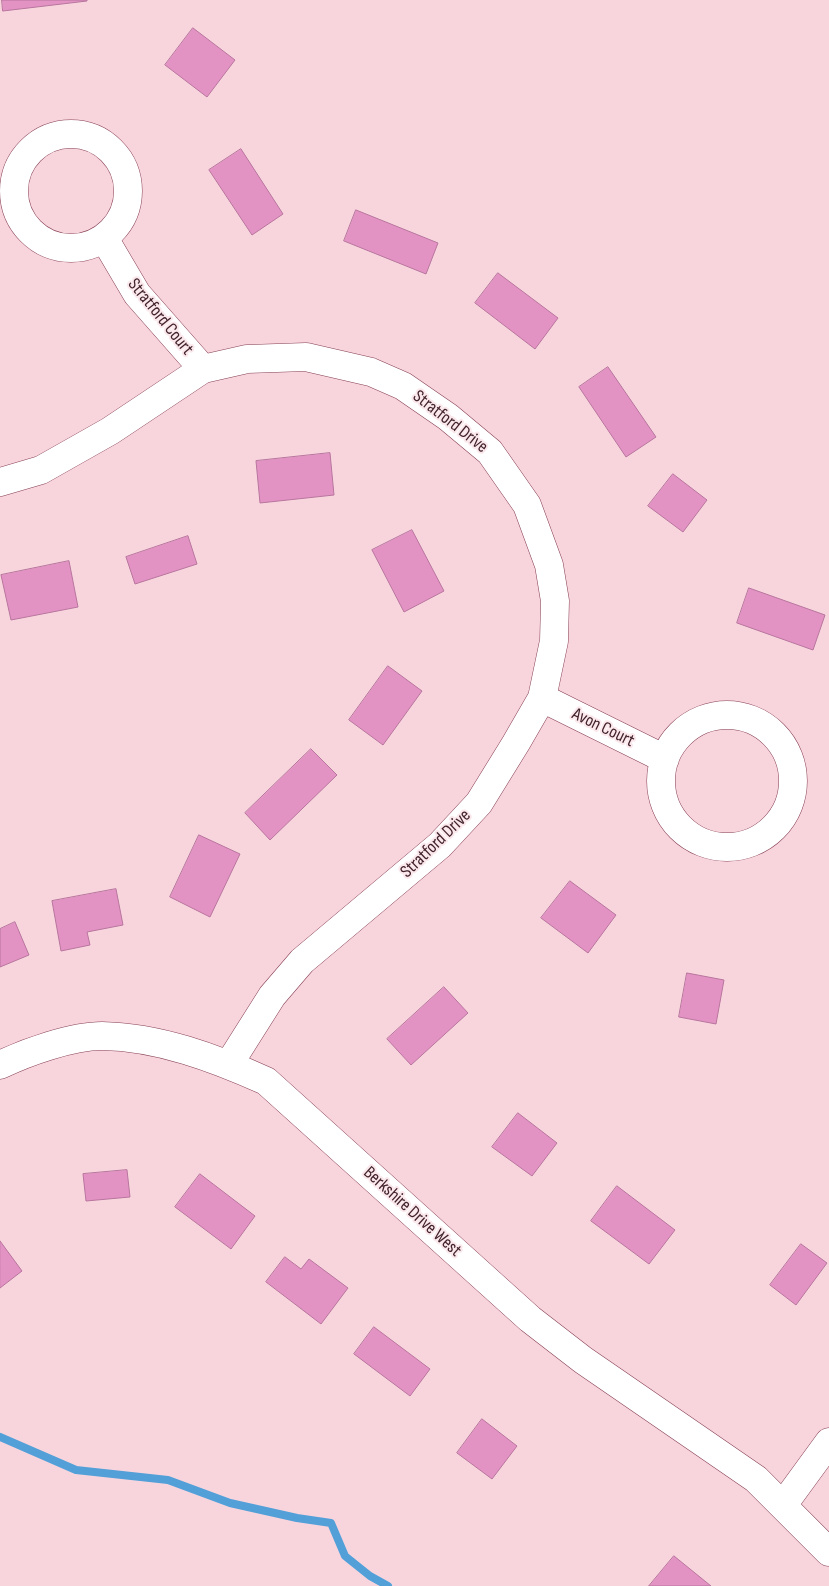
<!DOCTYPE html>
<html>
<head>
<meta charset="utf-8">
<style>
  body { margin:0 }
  canvas { display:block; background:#f8d5dd }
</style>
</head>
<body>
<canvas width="829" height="1586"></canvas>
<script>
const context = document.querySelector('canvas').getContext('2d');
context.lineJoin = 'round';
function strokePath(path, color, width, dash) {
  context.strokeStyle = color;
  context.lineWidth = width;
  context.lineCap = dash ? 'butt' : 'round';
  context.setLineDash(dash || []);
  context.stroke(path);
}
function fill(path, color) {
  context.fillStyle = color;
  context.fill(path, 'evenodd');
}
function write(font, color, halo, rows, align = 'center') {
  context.font = font + ' "Sofia Sans Condensed",sans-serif';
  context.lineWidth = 4;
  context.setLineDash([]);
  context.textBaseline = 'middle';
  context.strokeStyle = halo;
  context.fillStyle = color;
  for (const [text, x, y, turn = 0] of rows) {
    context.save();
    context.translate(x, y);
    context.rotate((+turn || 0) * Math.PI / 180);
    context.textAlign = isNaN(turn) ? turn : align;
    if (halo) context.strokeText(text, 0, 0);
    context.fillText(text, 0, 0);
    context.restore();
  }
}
strokePath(new Path2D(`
  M0,1437L76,1470L168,1480L230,1503L297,1518L331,1523L345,1556L370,1576L388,1586`), '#53a0d9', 8);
const building = new Path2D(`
  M2,0H87V1L3,11Z
  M193,28L235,60L207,97L165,65Z
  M241,149L283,214L252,235L209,170Z
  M356,210L438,243L426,274L344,241Z
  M498,273L558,318L535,349L475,303Z
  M608,367L656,437L626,457L579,387Z
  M330,453L334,495L260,503L256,461Z
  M673,474L707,500L683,532L648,506Z
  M412,530L444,591L404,612L372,550Z
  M188,536L197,564L135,584L126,557Z
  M69,561L78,607L11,620L1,575Z
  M749,588L825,615L813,650L737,623Z
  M388,666L422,691L383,745L349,720Z
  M311,749L337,775L270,840L245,813Z
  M199,835L240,854L210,917L170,897Z
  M570,881L616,915L588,953L541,918Z
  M116,889L123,925L87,932L90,945L61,951L52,901Z
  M15,922L29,955L0,967V929Z
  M687,973L724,980L716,1024L679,1017Z
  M444,987L468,1013L411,1065L387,1039Z
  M518,1113L557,1143L532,1176L492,1147Z
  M127,1170L130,1197L86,1201L83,1174Z
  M200,1174L255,1216L231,1249L175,1207Z
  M617,1186L675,1230L649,1264L591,1221Z
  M0,1241L22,1271L0,1288Z
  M801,1244L827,1263L796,1305L770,1285Z
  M285,1257L301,1269L309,1259L348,1288L321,1324L266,1282Z
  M374,1327L430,1369L410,1396L354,1354Z
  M482,1419L517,1446L492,1479L457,1453Z
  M674,1556L711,1586H649Z`);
fill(building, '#e393c3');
strokePath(building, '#b8759e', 1);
const street = new Path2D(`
  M14 191a57 57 0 1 1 114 0a57 57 0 1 1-114 0Z
  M104,238L137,294L203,369
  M0,482L41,470L110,431L203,369L247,359L306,357L371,372L403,386L448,417L490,452L527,505L549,565L555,601L554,641L542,698L516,743L479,803L440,845L302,961L272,996L229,1064
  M542,698L665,759
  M661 781a66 66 0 1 1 132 0a66 66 0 1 1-132 0Z
  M0,1065C27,1052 72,1036 102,1036C159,1037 215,1058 266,1081L530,1319L583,1360L756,1479L829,1552
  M783,1505L829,1442`);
strokePath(street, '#863f54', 29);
strokePath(street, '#fff', 28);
write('18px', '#42222b', '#fae8ec', [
  ["Stratford Court",160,317,51],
  ["Stratford Drive",450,422,38],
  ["Avon Court",603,728,26],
  ["Stratford Drive",436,844,-44],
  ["Berkshire Drive West",412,1212,42]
]);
</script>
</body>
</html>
